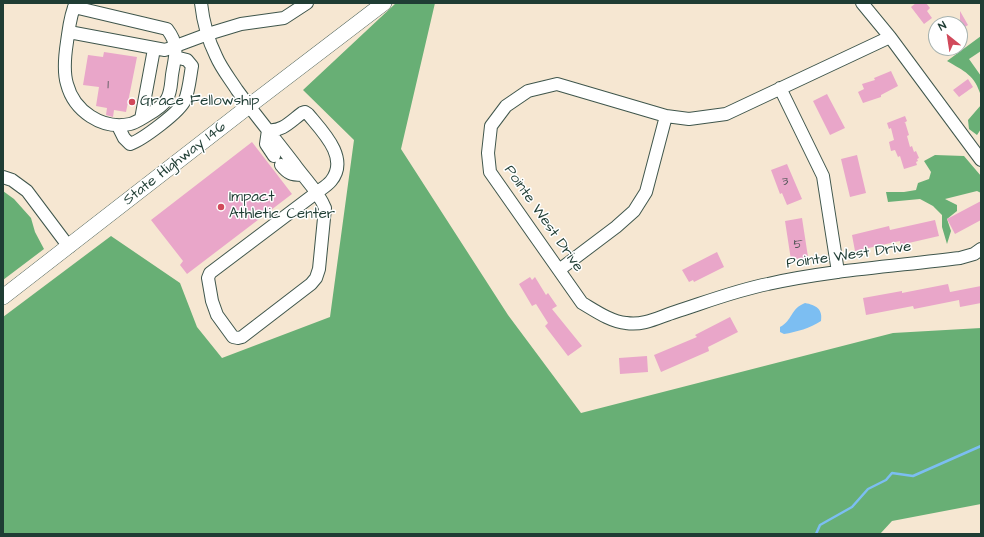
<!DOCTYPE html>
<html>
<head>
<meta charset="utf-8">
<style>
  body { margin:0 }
  #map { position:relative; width:984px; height:537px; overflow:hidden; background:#f6e7d2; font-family:"Architects Daughter",sans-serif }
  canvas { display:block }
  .frame { position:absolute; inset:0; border:4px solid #1f3d34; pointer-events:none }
  .north { position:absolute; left:928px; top:16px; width:40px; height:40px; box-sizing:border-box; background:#fff; border:1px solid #a5b1ae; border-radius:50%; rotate:330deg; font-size:11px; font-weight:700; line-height:16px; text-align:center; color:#1f3d34 }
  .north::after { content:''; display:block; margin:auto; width:14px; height:18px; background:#d1495b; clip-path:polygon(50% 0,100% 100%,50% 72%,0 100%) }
</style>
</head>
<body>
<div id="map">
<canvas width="984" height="537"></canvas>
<div class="frame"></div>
<div class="north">N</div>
</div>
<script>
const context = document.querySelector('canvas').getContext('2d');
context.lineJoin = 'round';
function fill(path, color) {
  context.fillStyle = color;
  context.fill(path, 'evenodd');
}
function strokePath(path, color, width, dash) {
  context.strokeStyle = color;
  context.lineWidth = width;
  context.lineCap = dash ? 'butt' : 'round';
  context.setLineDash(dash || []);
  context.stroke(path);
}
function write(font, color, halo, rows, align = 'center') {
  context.font = font + ' "Architects Daughter",sans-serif';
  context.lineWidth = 3;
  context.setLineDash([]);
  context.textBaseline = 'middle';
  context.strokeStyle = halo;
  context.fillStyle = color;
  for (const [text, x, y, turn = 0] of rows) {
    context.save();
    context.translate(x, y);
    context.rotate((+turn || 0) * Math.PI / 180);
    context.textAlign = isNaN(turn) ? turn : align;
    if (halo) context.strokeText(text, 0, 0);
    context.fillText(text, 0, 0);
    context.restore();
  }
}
fill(new Path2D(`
  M396,3H435L401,149L508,315L581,413L893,333L981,328V504L892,521L880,534H3V317L111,236L180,283L197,327L222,358L330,317L354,140L303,90Z
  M981,36V51L969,59L981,76V96C975,75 964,71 947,61Z
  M981,105V129L977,135L969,129L968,120Z
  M935,155L964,156L981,176V193L977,191L945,199L957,205V211L947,219L951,231L947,244L942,227V215L933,206L920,199L888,202L886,192H904L916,190L918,183L929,179L931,172L924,161Z
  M3,191L14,199L31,218L35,232L44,249L3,280Z`), '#68af75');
fill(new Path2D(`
  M805,303C816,305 823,309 821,321C810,328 797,332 784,334L780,332V327C793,320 790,309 805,303Z`), '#7cbef2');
strokePath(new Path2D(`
  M816,534L820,525L852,507L868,489L886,480L892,473L913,476L981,446`), '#7cbef2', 2.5);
fill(new Path2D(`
  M916,3H926L930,8L927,11L932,18L924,24L911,7Z
  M960,11L968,25L960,30Z
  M104,52L137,57L126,112L114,110L113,117L106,115L107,108L96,106L99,87L83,85L88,55L103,57Z
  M891,71L898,86L881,95V97L863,103L858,92L864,89L862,84L875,80L874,78Z
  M968,79L973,87L959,97L953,90Z
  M827,94L845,128L830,135L813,101Z
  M905,116L907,121L904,123L905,122L909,135L907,136L910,147L912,146L914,152L916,151L919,158L917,159L918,161L916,162L917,165L904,169L900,156L898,157L895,150L891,151L889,142L894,140L891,128L889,129L887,123Z
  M252,142L292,194L187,274L180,265L183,261L151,220Z
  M857,155L866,193L850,197L841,159Z
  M787,164L802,199L787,205L782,193L780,194L771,170Z
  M981,201V220L955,234L947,219Z
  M802,218L808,257L791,260L785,221Z
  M935,220L939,236L900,245V241L855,251L852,235L889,226L890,230Z
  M717,252L724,267L694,282L693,280L689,282L682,270Z
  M530,277L532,280L535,277L546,295L548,293L557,306L552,309L582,346L568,356L545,326L548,323L536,304L532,306L519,284Z
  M948,284L950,292L981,286V303L960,307L959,300L914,309L913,306L866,315L863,298L902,291V293Z
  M730,317L738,332L708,347L709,351L661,372L654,355L697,337L695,335Z
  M647,356L648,372L620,374L619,358Z`), '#e9a6c9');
const minor = new Path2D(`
  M201,3C203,21 208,40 216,56C221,68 230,79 237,90C256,116 276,140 295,165C305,179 319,192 325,208L319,269L316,278L311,284L242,337L238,338L233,337L217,315L212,301L208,278L210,273L316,193C321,189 327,186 331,181C350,158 322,131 308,114L305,112L302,113C291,121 282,132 268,130L266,144L274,156
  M862,3L890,37L981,160
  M74,7L167,29C180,46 175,55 172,75C171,83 171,92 167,99C163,106 153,112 146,116C141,119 135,123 130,124C102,130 74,111 67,84C63,71 65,55 67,42C69,29 70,14 76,3
  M69,32L165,50L208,34L241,24L284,18L307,3
  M890,37L726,114L689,119L666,116L557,84L528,91L506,106L491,126L488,153L490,172L582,303C594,310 611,322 626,323C644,326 659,317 675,312C706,302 737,290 768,284C831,270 897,266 960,258L974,254L981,249
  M780,88L823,176L838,272
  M141,119L154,49
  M118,126L124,138L130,144C142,140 180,112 185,100C189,90 190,77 192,66L187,60L175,57
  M281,165C288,174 292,175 302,175
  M3,177L12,180L27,191L69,247
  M559,270L616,227L634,211L646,192L666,116`);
const major = new Path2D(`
  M3,297L249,106L384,3`);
strokePath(minor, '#3f564c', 14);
strokePath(major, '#3f564c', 16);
strokePath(minor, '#fff', 12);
strokePath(major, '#fff', 15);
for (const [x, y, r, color] of [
  [132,102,4,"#d1495b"],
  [221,207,4,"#d1495b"]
]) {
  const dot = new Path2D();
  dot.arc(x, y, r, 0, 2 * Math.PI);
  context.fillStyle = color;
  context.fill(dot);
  strokePath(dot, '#fff', 1.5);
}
write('13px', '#525759', null, [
  ["1",108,85],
  ["3",785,182],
  ["5",798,245]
]);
write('15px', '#1f3d34', '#fff', [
  ["Grace Fellowship",140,102],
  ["Impact",229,198],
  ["Athletic Center",229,215]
], 'left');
write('15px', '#1f3d34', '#fff', [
  ["State Highway 146",175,164,-38],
  ["Pointe West Drive",543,219,55],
  ["Pointe West Drive",849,256,-8]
]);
</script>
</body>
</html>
